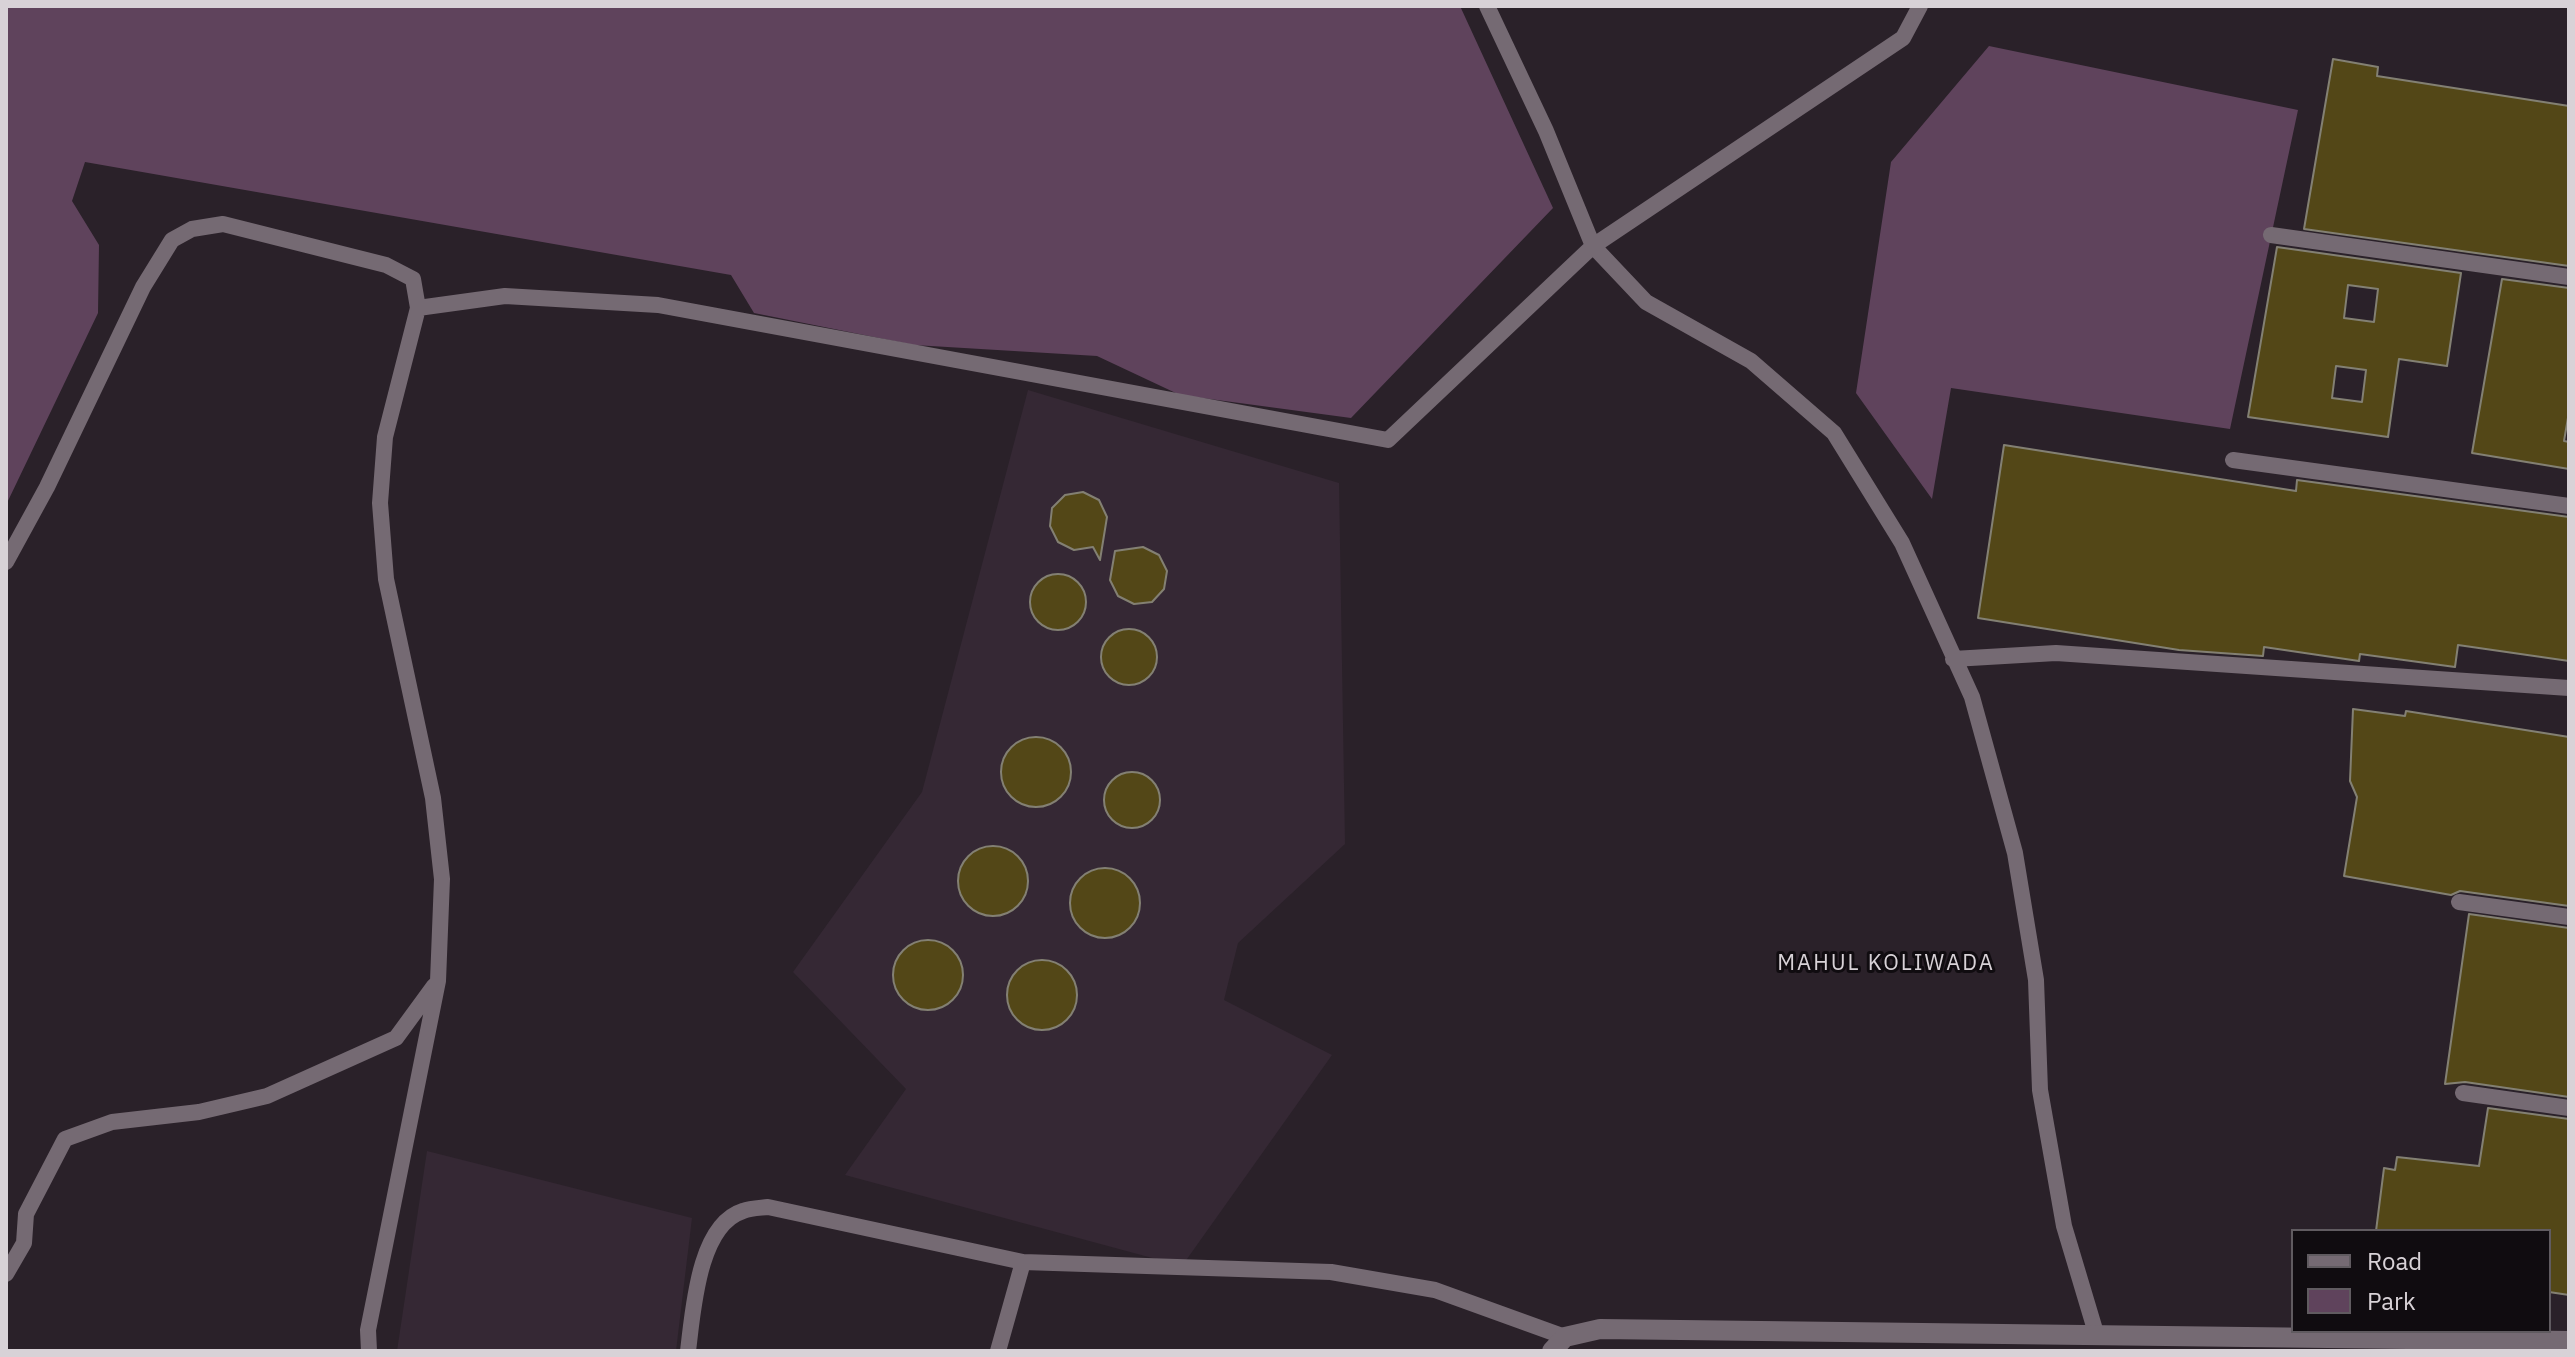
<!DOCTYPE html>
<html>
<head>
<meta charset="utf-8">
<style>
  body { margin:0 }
  #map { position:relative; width:2575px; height:1357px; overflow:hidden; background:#2a2129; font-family:"IBM Plex Sans",sans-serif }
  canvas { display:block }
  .frame { position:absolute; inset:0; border:8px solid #d8d2d7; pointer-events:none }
  .legend { position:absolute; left:2291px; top:1229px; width:260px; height:104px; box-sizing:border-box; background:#100c10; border:2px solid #605b60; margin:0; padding:10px 14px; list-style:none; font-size:24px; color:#d8d2d7 }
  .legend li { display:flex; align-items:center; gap:16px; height:40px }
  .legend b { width:40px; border:2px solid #605b60 }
</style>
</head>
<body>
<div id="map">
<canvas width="2575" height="1357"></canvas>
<div class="frame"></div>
<ul class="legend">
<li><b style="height:10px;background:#756a73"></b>Road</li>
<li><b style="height:22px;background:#5f435c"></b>Park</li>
</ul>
</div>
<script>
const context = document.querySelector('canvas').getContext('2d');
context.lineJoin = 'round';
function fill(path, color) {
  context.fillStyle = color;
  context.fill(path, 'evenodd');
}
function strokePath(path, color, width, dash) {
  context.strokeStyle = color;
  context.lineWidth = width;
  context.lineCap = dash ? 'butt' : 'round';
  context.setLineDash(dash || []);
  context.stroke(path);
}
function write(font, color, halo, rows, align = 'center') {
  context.font = font + ' "IBM Plex Sans",sans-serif';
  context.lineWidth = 6;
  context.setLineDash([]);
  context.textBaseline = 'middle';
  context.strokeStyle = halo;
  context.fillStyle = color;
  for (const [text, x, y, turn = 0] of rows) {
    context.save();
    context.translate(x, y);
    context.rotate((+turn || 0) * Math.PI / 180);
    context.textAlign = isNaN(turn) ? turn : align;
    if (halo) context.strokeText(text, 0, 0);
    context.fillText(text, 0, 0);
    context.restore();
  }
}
fill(new Path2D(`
  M1028,390L1339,483L1345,844L1238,943L1224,1000L1332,1055L1182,1266L845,1175L906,1089L793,972L922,792Z
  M427,1151L692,1218L676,1351H397Z`), '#352834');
fill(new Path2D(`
  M6,6H1460L1553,208L1351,418L1180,395L1097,356L914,345L754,313L731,275L85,162L72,201L99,245L98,313L6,505Z
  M1989,46L2298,110L2230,429L1951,388L1932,499L1856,393L1891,162Z`), '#5f435c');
const building = new Path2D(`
  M2333,59L2378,67L2377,76L2569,106V266L2304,229Z
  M2277,247L2461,273L2447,366L2399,359L2388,437L2248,417ZM2348,285L2378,289L2374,322L2344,318ZM2336,366L2366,370L2362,402L2332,398Z
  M2502,279L2569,288V412L2564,441L2569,442V469L2472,453Z
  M2004,445L2296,491L2297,480L2569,517V661L2458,645L2455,667L2360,654L2359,661L2264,647L2263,656L2179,650L1978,618Z
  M1083,492L1099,500L1107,517L1100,560L1093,547L1074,550L1058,542L1050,526L1052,508L1065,495Z
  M1143,547L1159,555L1167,571L1164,589L1152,602L1134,604L1118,596L1110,580L1115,551Z
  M1030 602a28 28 0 1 1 56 0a28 28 0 1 1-56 0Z
  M1101 657a28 28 0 1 1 56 0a28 28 0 1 1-56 0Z
  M2353,709L2405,716L2406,711L2569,737V906L2460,891L2451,895L2344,876L2357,797L2350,781Z
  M1001 772a35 35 0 1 1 70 0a35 35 0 1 1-70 0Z
  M1104 800a28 28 0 1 1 56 0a28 28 0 1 1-56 0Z
  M958 881a35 35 0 1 1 70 0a35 35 0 1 1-70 0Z
  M1070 903a35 35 0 1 1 70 0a35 35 0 1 1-70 0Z
  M2469,914L2569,928V1097L2465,1082L2445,1084Z
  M893 975a35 35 0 1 1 70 0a35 35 0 1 1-70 0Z
  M1007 995a35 35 0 1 1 70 0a35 35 0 1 1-70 0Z
  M2488,1108L2569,1119V1295L2549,1292V1231H2376L2384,1168L2395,1170L2397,1157L2479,1166Z`);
fill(building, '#534717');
strokePath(building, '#838073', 2);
strokePath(new Path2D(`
  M1920,6L1903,38L1593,246L1646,302L1751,361L1834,433L1902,543L1972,697L2015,853L2036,980L2040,1090L2064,1226L2096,1333
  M2271,235L2569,277
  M418,308L505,296L658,305L1388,440L1593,246L1546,131L1487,6
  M2233,460L2569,506
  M6,562L47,487L143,287L172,240L192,229L223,224L386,265L413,279L418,308L385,437L380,503L386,579L433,798L442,879L438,981L368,1330L369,1351
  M1953,659L2056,653L2569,688
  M2459,902L2569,917
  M2463,1093L2569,1108
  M6,1274L24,1243L26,1214L65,1139L112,1122L199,1112L267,1096L396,1038L434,986
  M688,1351C693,1312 698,1225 743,1211C751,1208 760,1208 768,1207L1023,1262L1331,1272L1435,1290L1565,1337
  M998,1351L1023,1262`), '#756a73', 16);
strokePath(new Path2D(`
  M1552,1351L1565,1337L1600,1329L2569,1341`), '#756a73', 20);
context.letterSpacing = '2px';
write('22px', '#d8d2d7', '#100c10', [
  ["MAHUL KOLIWADA",1886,964]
]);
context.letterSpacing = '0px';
</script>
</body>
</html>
